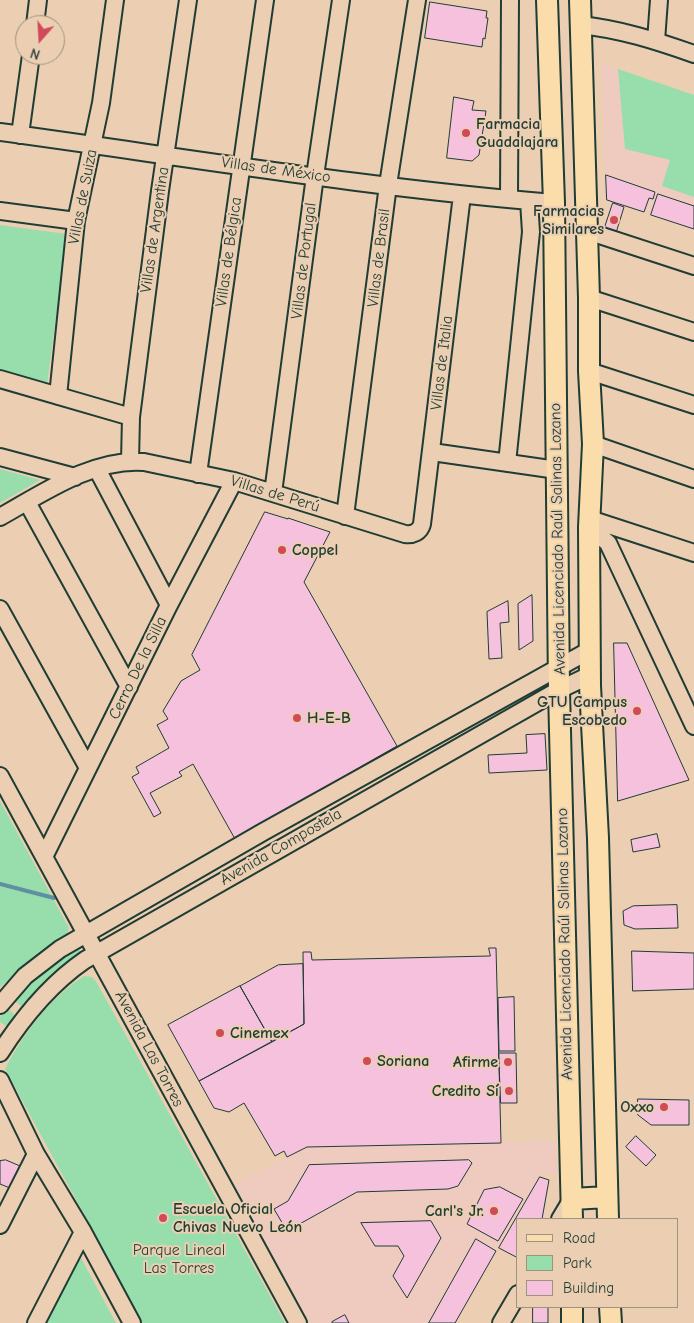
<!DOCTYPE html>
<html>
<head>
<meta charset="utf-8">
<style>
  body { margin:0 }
  #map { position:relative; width:694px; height:1323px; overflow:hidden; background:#ecceb2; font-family:"Comic Neue",sans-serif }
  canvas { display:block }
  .legend { position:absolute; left:516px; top:1218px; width:162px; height:90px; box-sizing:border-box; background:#ecceb2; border:1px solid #9a9480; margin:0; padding:6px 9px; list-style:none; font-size:15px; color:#1f3d34 }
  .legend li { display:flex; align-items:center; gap:10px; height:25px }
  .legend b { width:25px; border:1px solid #9a9480 }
  .north { position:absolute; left:15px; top:15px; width:50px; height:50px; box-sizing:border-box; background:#ecceb2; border:1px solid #9a9480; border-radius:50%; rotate:199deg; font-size:14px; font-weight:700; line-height:20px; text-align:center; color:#1f3d34 }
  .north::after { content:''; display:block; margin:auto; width:18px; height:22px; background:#d1495b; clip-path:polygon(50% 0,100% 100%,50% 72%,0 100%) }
</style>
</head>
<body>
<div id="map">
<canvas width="694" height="1323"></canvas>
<ul class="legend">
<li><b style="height:6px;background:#faddab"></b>Road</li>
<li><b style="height:14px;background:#98deac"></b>Park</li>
<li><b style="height:14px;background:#f6c1dd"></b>Building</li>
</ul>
<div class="north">N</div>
</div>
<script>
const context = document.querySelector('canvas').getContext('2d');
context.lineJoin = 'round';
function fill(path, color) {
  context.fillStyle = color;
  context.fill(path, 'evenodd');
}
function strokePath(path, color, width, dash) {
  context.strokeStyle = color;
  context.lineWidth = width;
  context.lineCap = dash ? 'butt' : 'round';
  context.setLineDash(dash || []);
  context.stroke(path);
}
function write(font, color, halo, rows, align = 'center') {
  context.font = font + ' "Comic Neue",sans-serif';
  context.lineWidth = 4;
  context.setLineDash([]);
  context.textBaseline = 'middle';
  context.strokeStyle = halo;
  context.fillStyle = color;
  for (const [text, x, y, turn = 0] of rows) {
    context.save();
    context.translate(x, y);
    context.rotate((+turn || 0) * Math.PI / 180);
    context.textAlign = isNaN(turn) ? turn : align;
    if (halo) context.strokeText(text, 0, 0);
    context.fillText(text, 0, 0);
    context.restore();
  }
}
fill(new Path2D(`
  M602,64L694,95V230L605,200Z
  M555,1141L557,1174L542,1173L456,1323H310L234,1185L307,1147Z`), '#efcabf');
fill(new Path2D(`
  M618,69L694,95V197L662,186L670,160L625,149Z
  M0,225L67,234L47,385L0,371Z
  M0,469L40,480L0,503Z
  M0,801L69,928L67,934L0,987Z
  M78,947L81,953L48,979L25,1009L13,1000L44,972Z
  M84,976L92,977L97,983L285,1323H143L5,1069C24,1033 49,999 84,976Z
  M6,1007L17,1017L9,1028L0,1022V1017Z
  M81,1258L116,1323H43L75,1259Z`), '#98deac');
strokePath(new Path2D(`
  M0,884L54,898`), '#5e90a1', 4);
const building = new Path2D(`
  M430,2L487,11L486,18H488L485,39L483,38L482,47L425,38Z
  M454,97L474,101L472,110L486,111L479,155L472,161L447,158Z
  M606,175L655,192L653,199L649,198L644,212L607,200Z
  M658,194L694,206V229L651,215Z
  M613,203L624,207L615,236L603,233Z
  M265,512L288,519V518L330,532L304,582L397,746L235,839L193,764L179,772L182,776L150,793L161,813L154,817L132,777L139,773L136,767L169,748L157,725L168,719L163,711L181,681L200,670L192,655Z
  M532,595L533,641L519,650L518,604Z
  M508,601L509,622L500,623L502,658L489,659L487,612Z
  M614,643H627L689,780L618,801Z
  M545,734L547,770L489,773L488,755L527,753L526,735Z
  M657,834L660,847L633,852L631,840Z
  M677,905L678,928L635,929L624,925L623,911L633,906Z
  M489,948H496L501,1143L307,1147L287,1157L284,1151L275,1156L244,1103L229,1112L214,1108L199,1081L304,1024L303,952H311L312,960L490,956Z
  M632,951L694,953V989L633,991Z
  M303,964L304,1024L272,1042L240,986L278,965Z
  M240,986L272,1042L199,1081L168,1025Z
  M514,997L515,1051H499L498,998Z
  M499,1053H516L517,1103H501Z
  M638,1099L689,1100V1125H651L638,1115Z
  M636,1136L656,1155L646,1166L626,1147Z
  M6,1160L20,1166L10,1188L0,1184V1161Z
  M469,1160L472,1163L458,1186L448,1189L357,1192L287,1231L274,1209L288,1201L309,1165Z
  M540,1177L549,1180L542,1219H518V1258L499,1248Z
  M500,1187L523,1199L498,1241L467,1224L484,1190Z
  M431,1221L441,1238L407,1298L393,1276L404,1256L398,1246H375L361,1223Z
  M476,1239L496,1251L455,1323H429Z
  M533,1307H548V1323H533Z
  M345,1315L349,1323H332V1322Z`);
fill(building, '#f6c1dd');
strokePath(building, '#1f3d34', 1);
const minor = new Path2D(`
  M35,25L38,0
  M580,25C620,29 657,41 694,54
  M656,41L659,0
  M0,132C184,157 368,188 554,203
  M20,135L31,55
  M509,199L510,0
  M0,211L76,221
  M587,231L694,266
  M589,298L694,332
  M589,371L694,405
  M0,379L131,417
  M58,396L76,221L101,103L115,0
  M593,444L694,479
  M432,452L557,470
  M0,457L75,477
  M130,461L131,417L160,191L188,0
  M507,463L531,232L529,201
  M97,469L169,605
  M198,474L265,0
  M273,493L315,176L341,0
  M27,502L129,687
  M345,516L388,185L417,0
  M0,517C43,493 93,458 144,462L234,481L405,534C413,535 420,532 422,524L462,195
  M590,519L694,553
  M589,527L608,543L694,726
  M0,609L88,768
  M0,776L298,1323
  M44,857L169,605L234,481
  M0,1005L25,976L60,949L263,832L590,650
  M0,1053C23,1017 50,984 85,960L559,690L590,675
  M0,1080L36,1154L83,1232L132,1323
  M560,1219L572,1199
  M0,1225L36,1154
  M36,1323L83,1232
  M501,1323L518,1294`);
const major = new Path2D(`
  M547,0L554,203L559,690L572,1219
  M580,0L589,298V371L593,444L589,527L590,686L598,838L608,1219
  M572,1199L607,1197
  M572,1307V1323
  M610,1307L611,1323`);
strokePath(minor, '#1f3d34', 20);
strokePath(major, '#1f3d34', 24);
strokePath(minor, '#ecceb2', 16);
strokePath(major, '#faddab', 20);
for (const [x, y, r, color] of [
  [466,133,5,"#d1495b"],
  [614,220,5,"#d1495b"],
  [282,550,5,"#d1495b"],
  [637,711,5,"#d1495b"],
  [297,718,5,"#d1495b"],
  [220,1033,5,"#d1495b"],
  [367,1061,5,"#d1495b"],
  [508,1062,5,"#d1495b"],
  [509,1091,5,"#d1495b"],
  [664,1107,5,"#d1495b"],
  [494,1211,5,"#d1495b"],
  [163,1218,5,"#d1495b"]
]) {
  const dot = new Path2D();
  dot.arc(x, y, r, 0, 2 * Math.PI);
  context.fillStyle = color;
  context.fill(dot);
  strokePath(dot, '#ecceb2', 2);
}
write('bold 16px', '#1f3d34', '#ecceb2', [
  ["Farmacia",476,124],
  ["Guadalajara",476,142],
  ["Farmacias",604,211,"right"],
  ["Similares",604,229,"right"],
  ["Coppel",292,550],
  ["GTU Campus",627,702,"right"],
  ["Escobedo",627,720,"right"],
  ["H-E-B",307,718],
  ["Cinemex",230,1033],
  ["Soriana",377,1061],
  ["Afirme",498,1062,"right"],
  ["Credito Sí",499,1091,"right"],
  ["Oxxo",654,1107,"right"],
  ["Escuela Oficial",173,1209],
  ["Chivas Nuevo León",173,1227],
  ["Carl's Jr.",484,1211,"right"]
], 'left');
write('16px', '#1f3d34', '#ecceb2', [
  ["Villas de México",276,170,8],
  ["Villas de Suiza",83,197,-79],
  ["Villas de Argentina",155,230,-82],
  ["Villas de Bélgica",229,252,-82],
  ["Villas de Brasil",379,258,-83],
  ["Villas de Portugal",304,261,-83],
  ["Villas de Italia",442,363,-83],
  ["Villas de Perú",275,494,17],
  ["Avenida Licenciado Raúl Salinas Lozano",558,539,-91],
  ["Cerro De la Silla",138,668,-64],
  ["Avenida Compostela",281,847,-30],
  ["Avenida Licenciado Raúl Salinas Lozano",565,944,-91],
  ["Avenida Las Torres",149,1049,62]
]);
write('16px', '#25453a', '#ecceb2', [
  ["Parque Lineal",179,1250],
  ["Las Torres",179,1268]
]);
</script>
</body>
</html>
